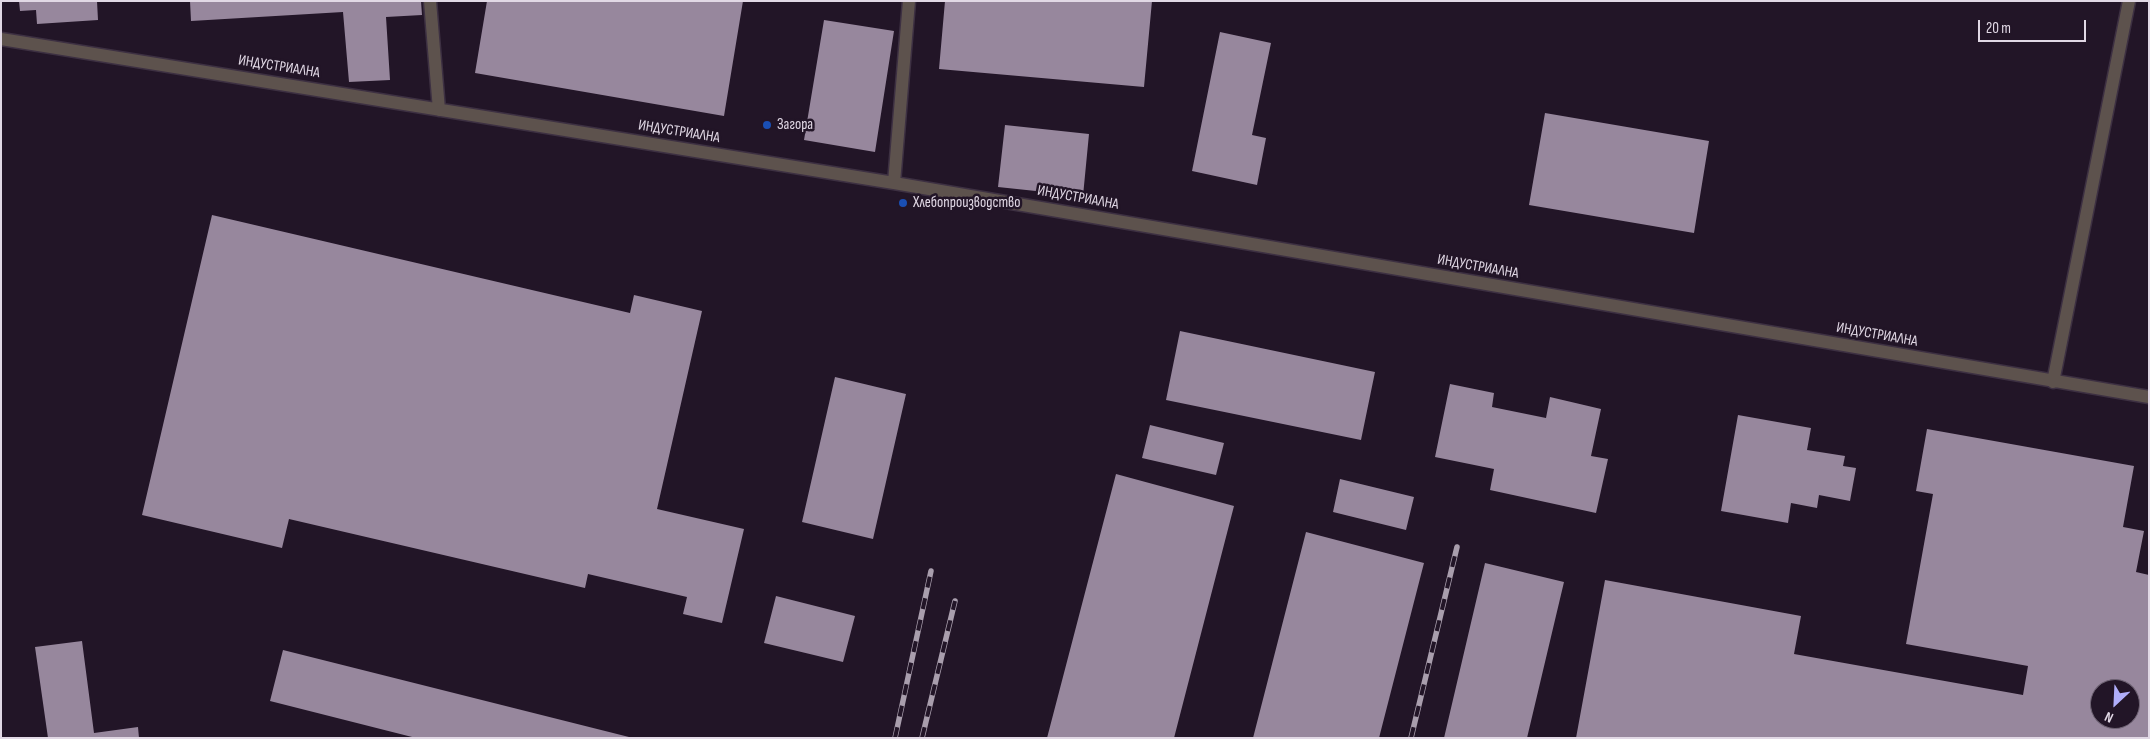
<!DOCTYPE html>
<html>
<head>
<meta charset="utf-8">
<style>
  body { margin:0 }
  #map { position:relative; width:2150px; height:739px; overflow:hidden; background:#221527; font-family:"Sofia Sans Condensed",sans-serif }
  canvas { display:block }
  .frame { position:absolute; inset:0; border:2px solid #e1d8e5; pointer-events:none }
  .north { position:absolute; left:2090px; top:679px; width:50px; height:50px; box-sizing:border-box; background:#221527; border:1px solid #6e6373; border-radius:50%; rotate:205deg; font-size:14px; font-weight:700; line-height:20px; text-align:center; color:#e1d8e5 }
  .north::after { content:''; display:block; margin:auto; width:18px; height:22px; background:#b0aefa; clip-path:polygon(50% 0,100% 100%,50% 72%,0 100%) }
  .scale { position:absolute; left:1978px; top:20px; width:108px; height:22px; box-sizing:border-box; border:2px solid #e1d8e5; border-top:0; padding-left:6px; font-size:15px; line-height:18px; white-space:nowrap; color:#e1d8e5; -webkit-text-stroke:4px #221527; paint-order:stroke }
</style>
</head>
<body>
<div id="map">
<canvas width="2150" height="739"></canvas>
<div class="frame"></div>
<div class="north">N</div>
<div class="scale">20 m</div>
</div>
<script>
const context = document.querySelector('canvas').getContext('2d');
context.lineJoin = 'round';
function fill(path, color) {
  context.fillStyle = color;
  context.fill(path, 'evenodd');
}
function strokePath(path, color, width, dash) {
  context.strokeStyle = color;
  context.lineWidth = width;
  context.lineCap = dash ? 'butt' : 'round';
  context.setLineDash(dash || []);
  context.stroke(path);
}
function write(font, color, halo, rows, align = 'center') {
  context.font = font + ' "Sofia Sans Condensed",sans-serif';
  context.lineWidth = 5;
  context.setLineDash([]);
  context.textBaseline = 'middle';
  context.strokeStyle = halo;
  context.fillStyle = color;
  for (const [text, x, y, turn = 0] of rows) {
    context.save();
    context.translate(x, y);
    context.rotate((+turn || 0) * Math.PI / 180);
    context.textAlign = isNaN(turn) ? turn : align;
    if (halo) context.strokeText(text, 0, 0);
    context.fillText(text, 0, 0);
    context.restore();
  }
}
fill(new Path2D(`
  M19,1H97L98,20L37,24L36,10L20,11Z
  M190,1H421L422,15L386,17L390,80L349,82L343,12L191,21Z
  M487,1H743L724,116L475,73Z
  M945,1H1152L1144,87L939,69Z
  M824,20L894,31L875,152L804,140Z
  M1220,32L1271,43L1252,135L1266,138L1257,185L1192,171Z
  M1545,113L1709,141L1694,233L1529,205Z
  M1005,125L1089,134L1083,196L998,187Z
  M212,215L630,313L634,295L702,311L657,509L744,529L722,623L683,614L687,597L588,574L585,588L289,519L282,548L142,515Z
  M1180,331L1375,372L1361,440L1166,400Z
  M835,377L906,394L873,539L802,522Z
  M1450,384L1494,393L1492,407L1546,418L1550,397L1601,409L1591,456L1608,459L1596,513L1490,490L1494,469L1435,457Z
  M1738,415L1811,428L1807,450L1845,456L1843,466L1856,468L1850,501L1819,495L1817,508L1791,503L1788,523L1721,511Z
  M1150,425L1224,443L1216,475L1142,458Z
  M1927,429L2134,466L2123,527L2144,531L2136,572L2149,575V738H1576L1605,580L1801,616L1794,654L2023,695L2028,666L1906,644L1933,494L1916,491ZM2100,689H2130V719H2100Z
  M1116,474L1234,506L1174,738H1047Z
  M1340,479L1414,497L1406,530L1333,512Z
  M1306,532L1424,563L1379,738H1253Z
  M1485,563L1564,582L1527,738H1444Z
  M776,596L855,616L843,662L764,643Z
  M82,641L94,733L138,727L139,738H48L35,647Z
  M283,650L629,737V738H416L270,701Z`), '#97879d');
const minor = new Path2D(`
  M430,1L439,110
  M1,39L894,183L2149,397
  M894,183L909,1
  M2053,382L2129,1`);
strokePath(minor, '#3d3042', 15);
strokePath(minor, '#5d524d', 12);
const rail = new Path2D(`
  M895,738L931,571
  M922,738L955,601
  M1411,738L1457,547`);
strokePath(rail, '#a99ead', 5.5);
strokePath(rail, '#221527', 4, [11]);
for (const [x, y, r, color] of [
  [767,125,5,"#1a4fb4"],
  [903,203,5,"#1a4fb4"]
]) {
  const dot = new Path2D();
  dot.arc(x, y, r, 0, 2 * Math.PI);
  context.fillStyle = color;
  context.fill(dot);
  strokePath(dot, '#221527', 2);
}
write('15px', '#e1d8e5', '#221527', [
  ["ИНДУСТРИАЛНА",279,67,9],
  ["ИНДУСТРИАЛНА",679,132,9],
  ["ИНДУСТРИАЛНА",1078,198,10],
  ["ИНДУСТРИАЛНА",1478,267,10],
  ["ИНДУСТРИАЛНА",1877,335,10]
]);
write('15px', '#e1d8e5', '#221527', [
  ["Загора",777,125],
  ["Хлебопроизводство",913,203]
], 'left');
</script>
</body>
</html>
